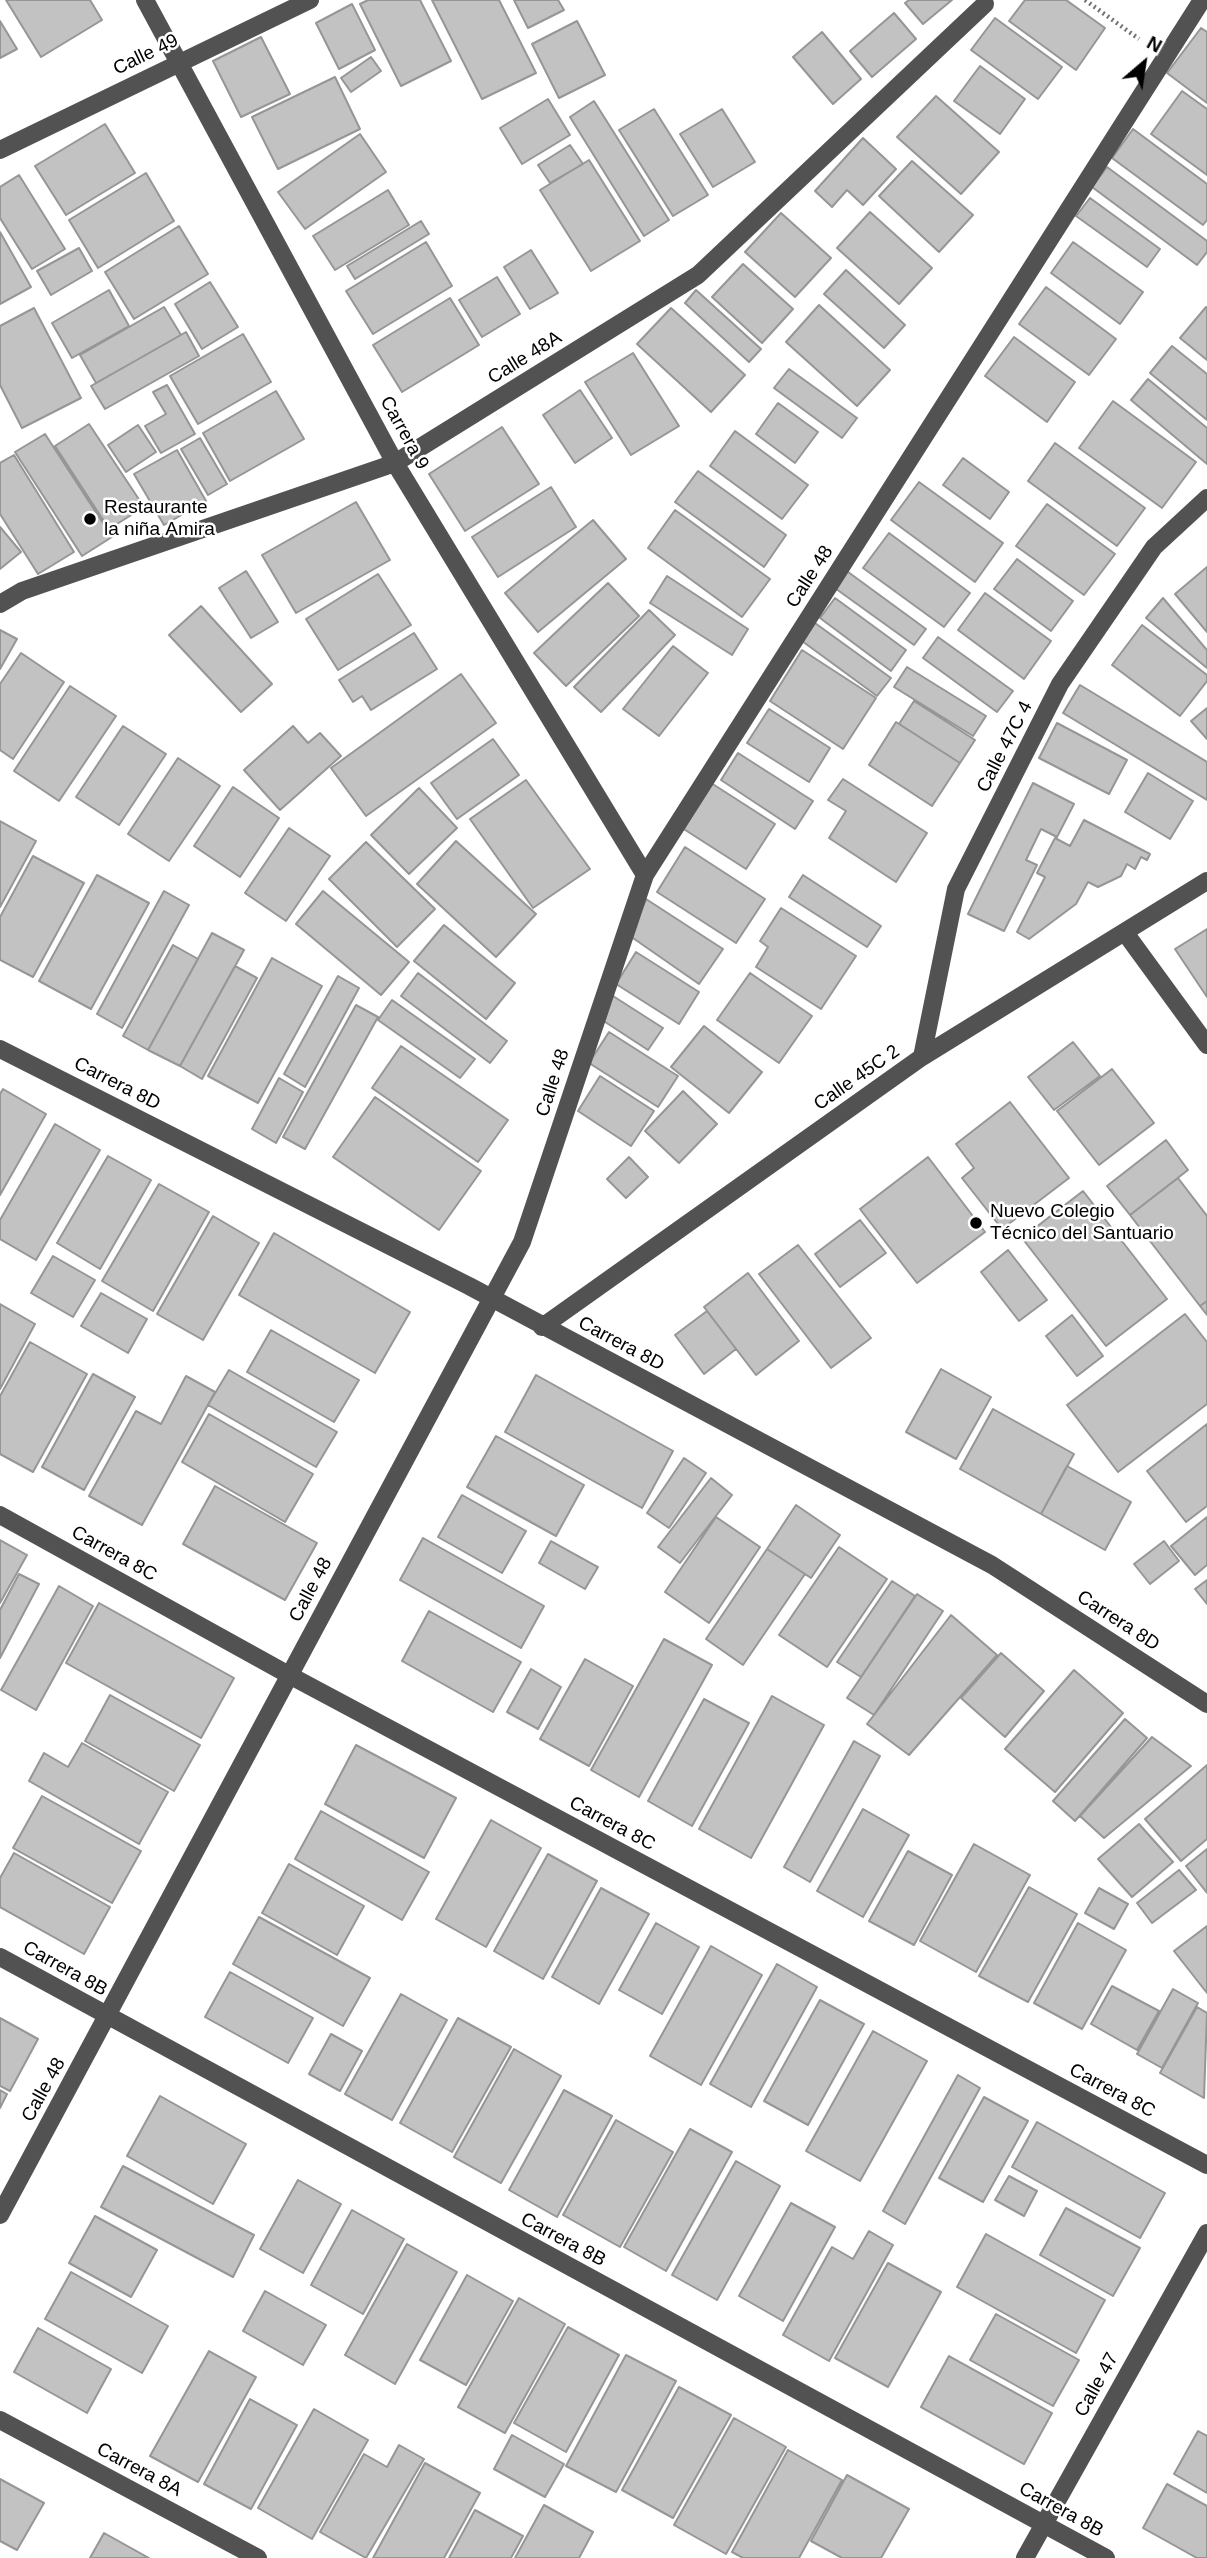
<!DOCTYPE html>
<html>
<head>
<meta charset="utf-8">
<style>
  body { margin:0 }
  #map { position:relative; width:1207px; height:2558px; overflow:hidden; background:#fff; font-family:Helvetica,sans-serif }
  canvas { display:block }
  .north { position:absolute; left:1109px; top:28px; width:70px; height:70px; -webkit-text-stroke:5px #fff; paint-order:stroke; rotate:29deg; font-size:19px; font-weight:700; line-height:28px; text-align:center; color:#000 }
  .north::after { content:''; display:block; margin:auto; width:24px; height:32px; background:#000; clip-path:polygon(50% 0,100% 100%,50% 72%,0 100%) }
</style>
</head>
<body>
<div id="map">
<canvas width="1207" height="2558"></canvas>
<div class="north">N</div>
</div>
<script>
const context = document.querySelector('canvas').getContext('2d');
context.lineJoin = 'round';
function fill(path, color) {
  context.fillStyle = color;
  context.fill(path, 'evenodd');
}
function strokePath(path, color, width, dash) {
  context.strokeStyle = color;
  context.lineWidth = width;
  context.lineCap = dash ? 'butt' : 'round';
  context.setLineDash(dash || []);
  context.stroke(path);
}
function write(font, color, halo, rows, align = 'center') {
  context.font = font + ' Helvetica,sans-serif';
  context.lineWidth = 5;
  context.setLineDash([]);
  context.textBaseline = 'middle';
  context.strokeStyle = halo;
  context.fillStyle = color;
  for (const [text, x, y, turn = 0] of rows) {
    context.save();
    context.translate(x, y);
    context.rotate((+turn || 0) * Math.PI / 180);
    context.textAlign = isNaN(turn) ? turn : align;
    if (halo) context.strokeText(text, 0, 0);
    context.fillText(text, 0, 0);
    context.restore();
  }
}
const building = new Path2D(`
  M6,0H90L102,20L41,57Z
  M368,0H420L451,61L401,86L360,4Z
  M432,0H499L536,73L482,99Z
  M514,0H558L564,10L528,28Z
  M909,0H952L923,24L905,3Z
  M1025,0H1066L1105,28L1076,70L1009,21Z
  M352,4L375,50L339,69L316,23Z
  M894,13L916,39L872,77L850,51Z
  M995,18L1062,67L1038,99L971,50Z
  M0,21L17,49L0,58Z
  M577,21L605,75L559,98L532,44Z
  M1201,28L1207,32V103L1167,73Z
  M822,32L861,79L833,104L793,57Z
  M261,37L290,94L241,117L213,61Z
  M371,57L381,71L351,92L341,78Z
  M980,66L1025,99L1000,134L954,101Z
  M335,77L360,129L278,169L252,117Z
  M1182,91L1207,109V175L1151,134Z
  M936,96L999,152L961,194L897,137Z
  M548,99L570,135L522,164L500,128Z
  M594,101L669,220L644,236L570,117Z
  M654,109L708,195L673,216L619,130Z
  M722,109L755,162L713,187L680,134Z
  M105,124L135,173L66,215L35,166Z
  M1133,129L1207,184V220L1203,225L1112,158Z
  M360,134L386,172L305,229L278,192Z
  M863,138L896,169L863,205L847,190L832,207L815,191Z
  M570,145L583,164L550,183L538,165Z
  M589,160L640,241L591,271L540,190Z
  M912,161L973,215L939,252L879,196Z
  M1107,167L1207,241V252L1197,265L1092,187Z
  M146,173L174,221L98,268L69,220Z
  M19,175L65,249L32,269L0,218V187Z
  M388,190L409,225L335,270L313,236Z
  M1090,198L1160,249L1147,267L1076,216Z
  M870,212L932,268L899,304L837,248Z
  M781,213L831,258L795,297L745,252Z
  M421,221L429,234L355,279L347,266Z
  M179,226L208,274L134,319L105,272Z
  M0,232L31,287L0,304Z
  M426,242L452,286L373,334L346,291Z
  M1073,242L1143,292L1120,324L1051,273Z
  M79,248L92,271L51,295L37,271Z
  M531,250L558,293L530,309L504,267Z
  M743,264L793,309L762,343L712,297Z
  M846,270L905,325L884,348L824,294Z
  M497,277L520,314L482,337L459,300Z
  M210,282L238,327L202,349L175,304Z
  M1046,287L1116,339L1089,375L1019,324Z
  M109,290L129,326L72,358L52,323Z
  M696,290L761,349L749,362L685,303Z
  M450,298L479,345L402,392L373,345Z
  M819,305L890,370L857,406L786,342Z
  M164,307L181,335L96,383L80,355Z
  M1206,307L1207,308V360L1180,338Z
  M34,308L81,398L22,428L0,385V326Z
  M671,308L745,375L711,412L637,344Z
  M186,332L199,356L105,409L91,386Z
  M243,334L271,382L198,424L170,376Z
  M1014,337L1075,382L1047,422L985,376Z
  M1172,346L1207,374V420L1150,373Z
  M633,353L679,426L631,455L585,382Z
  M789,369L857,418L842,438L774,388Z
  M1148,379L1207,428V464L1131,400Z
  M167,385L195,434L161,453L145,426L166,414L153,392Z
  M580,390L612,438L575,463L543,415Z
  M276,391L304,439L230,481L203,433Z
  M1113,401L1196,462L1162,508L1079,448Z
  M778,403L818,432L795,463L756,434Z
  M89,424L144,507L109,529L55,446Z
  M138,425L156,452L126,472L108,445Z
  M502,427L539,484L465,531L429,474Z
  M735,431L808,485L782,519L710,466Z
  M45,434L112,537L82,556L15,452Z
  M200,438L227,484L208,495L181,449Z
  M1055,443L1145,508L1117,546L1028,481Z
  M177,450L206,501L164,525L134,474Z
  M14,455L74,552L38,574L0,514V463Z
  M963,458L1009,492L990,519L943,485Z
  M698,471L786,535L764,567L675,502Z
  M919,482L1003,543L975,582L891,520Z
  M551,487L576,527L498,577L472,537Z
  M356,502L390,560L296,613L262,555Z
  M1047,504L1115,554L1084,595L1016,546Z
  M675,510L770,579L742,617L648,548Z
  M593,520L626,559L538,632L505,593Z
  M0,527L21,552L0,569Z
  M889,533L970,593L944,627L863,568Z
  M1017,559L1073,601L1051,631L994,589Z
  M1207,567V632L1175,594Z
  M844,569L926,629L914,645L832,586Z
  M246,571L278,622L251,638L219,588Z
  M378,574L411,625L338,670L306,619Z
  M667,576L748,629L732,655L650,603Z
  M608,583L639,616L566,686L534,653Z
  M985,593L1051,641L1024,679L958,630Z
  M835,598L906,650L891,671L820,618Z
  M1163,598L1207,650V668L1146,618Z
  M201,606L272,684L241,712L169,635Z
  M649,610L675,635L601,712L574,687Z
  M815,623L891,678L877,696L802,641Z
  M1142,625L1207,675V681L1180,716L1112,665Z
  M0,630L17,639L0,669Z
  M414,633L437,669L371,710L362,696L353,702L339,680Z
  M938,637L1013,691L997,712L923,658Z
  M673,646L708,673L659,736L623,709Z
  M802,650L876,698L843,749L770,701Z
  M21,653L64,682L13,759L0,750V684Z
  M907,667L986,716L973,736L894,687Z
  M461,674L496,723L366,816L331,768Z
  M1080,685L1207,762V800L1063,713Z
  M70,686L116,716L59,801L14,771Z
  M914,701L975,740L960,763L899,724Z
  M1207,708V739L1191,721Z
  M769,709L830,748L809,782L747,743Z
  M896,722L960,763L932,806L869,765Z
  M1057,723L1127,760L1109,794L1039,758Z
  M123,726L166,754L119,825L76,797Z
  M293,726L308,743L320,733L341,756L280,810L244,770Z
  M493,739L519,775L457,819L431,783Z
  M738,753L813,801L795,829L721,780Z
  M178,758L220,786L169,861L128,834Z
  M1148,773L1193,801L1170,839L1125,812Z
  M843,779L927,833L896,882L829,838L846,811L828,800Z
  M526,780L590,869L533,908L470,819Z
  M708,781L775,824L746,869L679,826Z
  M1033,783L1074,804L1057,837L1041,829L1026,860L1037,865L1004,931L968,914Z
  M233,787L279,818L240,877L194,846Z
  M419,788L457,828L409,874L371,835Z
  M1084,820L1150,854L1147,860L1141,857L1135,869L1127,864L1121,876L1098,887L1088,882L1076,904L1029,939L1017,932L1045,877L1037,873L1055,838L1070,846Z
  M0,821L36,841L0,907Z
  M289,828L330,856L286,921L245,893Z
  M456,841L536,914L496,957L417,884Z
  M366,842L435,909L397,947L329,879Z
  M685,847L765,899L736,943L657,892Z
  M33,856L84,883L33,977L0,960V917Z
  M97,875L149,903L91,1009L39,981Z
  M803,875L881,926L867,947L789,897Z
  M164,891L189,905L122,1028L97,1014Z
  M323,891L409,962L381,995L296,924Z
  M646,899L723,949L699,984L630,936Z
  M781,908L856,956L821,1009L756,967L768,947L760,941Z
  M444,925L515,983L486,1019L414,961Z
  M1207,929V997L1175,949Z
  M212,933L244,950L180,1066L148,1050Z
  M173,945L198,959L148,1050L123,1036Z
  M636,952L699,992L679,1024L616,984Z
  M272,958L322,986L258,1103L208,1076Z
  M235,966L257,978L202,1079L180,1066Z
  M418,973L507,1041L490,1063L401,996Z
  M750,973L812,1016L779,1063L717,1020Z
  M338,976L359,988L305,1087L284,1074Z
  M613,996L663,1028L648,1050L599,1018Z
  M392,1000L475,1059L460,1078L378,1020Z
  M356,1005L378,1017L305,1149L283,1137Z
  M704,1026L762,1072L729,1113L671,1067Z
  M609,1032L678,1076L658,1107L589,1063Z
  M1073,1042L1100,1076L1054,1110L1028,1077Z
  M401,1046L508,1120L478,1162L372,1088Z
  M1112,1069L1154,1123L1099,1165L1057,1111Z
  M600,1076L654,1111L631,1146L578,1111Z
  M279,1078L303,1092L276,1143L252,1129Z
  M3,1089L46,1114L0,1195V1094Z
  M683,1091L717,1124L679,1163L645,1131Z
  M375,1097L481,1171L439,1230L333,1157Z
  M1010,1102L1069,1178L1002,1229L962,1178L974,1168L956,1144Z
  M55,1124L100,1150L36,1260L0,1239V1220Z
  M1166,1140L1188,1170L1130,1215L1107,1186Z
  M108,1156L151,1180L100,1269L57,1243Z
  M629,1157L648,1177L626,1198L607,1179Z
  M928,1157L985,1232L917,1283L860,1209Z
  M1178,1178L1207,1216V1301L1200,1306L1130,1215Z
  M159,1184L209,1212L153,1311L102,1281Z
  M1083,1191L1167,1299L1106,1346L1022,1238Z
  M213,1216L259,1243L203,1340L157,1314Z
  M860,1220L886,1253L840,1287L815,1254Z
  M274,1233L410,1312L375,1373L239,1295Z
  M798,1245L871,1338L831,1368L759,1274Z
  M1008,1250L1047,1300L1019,1321L981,1272Z
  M53,1256L95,1280L73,1317L31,1293Z
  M748,1273L799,1341L756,1375L704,1307Z
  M101,1293L147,1319L128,1353L81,1326Z
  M1207,1301V1315L1200,1306Z
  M0,1304L35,1324L0,1389Z
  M707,1311L736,1349L704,1374L675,1335Z
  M1185,1314L1207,1342V1404L1118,1472L1067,1405Z
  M1072,1315L1103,1356L1077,1376L1046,1336Z
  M271,1330L359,1380L334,1422L247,1372Z
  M30,1342L87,1374L33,1472L0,1454V1396Z
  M941,1369L991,1397L956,1459L906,1432Z
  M229,1370L337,1432L316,1467L208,1405Z
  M93,1374L135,1397L84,1490L42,1467Z
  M536,1375L673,1451L642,1508L505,1432Z
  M186,1376L215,1392L142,1525L89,1496L136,1411L161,1424Z
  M993,1409L1074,1454L1041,1514L960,1469Z
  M209,1414L313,1474L285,1522L182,1462Z
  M1207,1424V1506L1186,1522L1147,1471Z
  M496,1436L584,1485L556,1536L467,1487Z
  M684,1458L706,1473L669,1528L647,1513Z
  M1067,1466L1131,1502L1105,1550L1041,1514Z
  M711,1478L732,1495L680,1563L658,1547Z
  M215,1486L317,1543L285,1600L183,1544Z
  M462,1495L526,1531L502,1573L438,1537Z
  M796,1505L840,1535L811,1578L767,1549Z
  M716,1517L760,1547L709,1623L665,1592Z
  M1207,1517V1565L1195,1575L1171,1546Z
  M423,1538L544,1606L521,1648L400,1580Z
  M0,1540L27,1555L0,1603Z
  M551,1541L598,1567L585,1589L539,1563Z
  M1164,1541L1179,1561L1150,1584L1134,1564Z
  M839,1547L887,1579L827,1667L779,1635Z
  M767,1549L805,1574L743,1665L706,1639Z
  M19,1574L39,1584L0,1658V1610Z
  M1207,1580V1604L1195,1589Z
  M892,1581L915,1596L861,1677L837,1662Z
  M59,1586L93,1606L36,1710L1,1690Z
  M917,1594L943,1611L874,1715L847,1698Z
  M99,1603L234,1678L201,1738L66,1663Z
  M429,1611L521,1662L493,1712L402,1661Z
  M951,1615L997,1655L909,1755L867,1724Z
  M664,1639L712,1665L639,1797L591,1770Z
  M1001,1653L1044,1691L1005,1737L961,1698Z
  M585,1659L633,1686L589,1766L540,1739Z
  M531,1669L561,1687L538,1729L507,1712Z
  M1074,1670L1123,1713L1055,1792L1005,1749Z
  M110,1695L200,1745L174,1791L85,1741Z
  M772,1696L824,1725L751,1858L699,1829Z
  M704,1699L749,1723L692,1826L648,1801Z
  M1125,1719L1147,1738L1075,1821L1053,1801Z
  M1152,1737L1191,1766L1104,1838L1080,1816Z
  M854,1741L880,1756L810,1882L784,1867Z
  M82,1743L168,1792L139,1844L29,1781L44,1753L68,1767Z
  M356,1745L456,1798L424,1858L325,1804Z
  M1207,1765V1839L1181,1861L1145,1819Z
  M42,1796L141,1851L112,1903L13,1848Z
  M863,1809L909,1835L863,1917L817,1891Z
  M321,1811L429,1872L402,1920L295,1859Z
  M491,1820L541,1848L486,1947L436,1919Z
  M1139,1824L1173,1862L1132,1897L1098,1859Z
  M974,1844L1030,1875L976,1972L920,1941Z
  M1207,1849V1893L1186,1866Z
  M908,1851L952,1875L914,1945L869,1921Z
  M14,1853L110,1907L84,1954L0,1907V1878Z
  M548,1854L597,1881L543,1979L494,1951Z
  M289,1864L364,1906L337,1955L262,1913Z
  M1179,1870L1196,1890L1152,1923L1137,1903Z
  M1029,1887L1077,1914L1028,2002L979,1976Z
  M601,1888L649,1914L599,2004L552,1977Z
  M1099,1888L1128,1904L1114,1929L1085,1913Z
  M259,1917L370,1978L343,2026L233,1964Z
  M656,1923L699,1947L662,2014L619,1990Z
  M1078,1923L1126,1950L1082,2029L1034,2003Z
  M1207,1926V1993L1174,1951Z
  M711,1946L762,1975L701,2085L650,2056Z
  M777,1964L817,1987L751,2107L710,2084Z
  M230,1972L313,2018L288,2063L205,2017Z
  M1112,1986L1159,2011L1137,2050L1091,2024Z
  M1173,1989L1198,2003L1162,2068L1137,2054Z
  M401,1994L447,2020L392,2120L345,2094Z
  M820,2000L864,2024L808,2125L764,2101Z
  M1197,2007L1207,2013L1204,2098L1160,2073Z
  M0,2018L38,2039L10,2091L0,2086Z
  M458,2018L511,2047L452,2152L400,2123Z
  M873,2031L927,2061L860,2181L806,2151Z
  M331,2034L362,2051L340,2091L309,2074Z
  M514,2049L561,2076L501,2183L454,2157Z
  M958,2075L980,2088L905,2224L883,2211Z
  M0,2090L7,2094L0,2108Z
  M564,2090L612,2116L557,2217L509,2190Z
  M160,2096L246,2144L213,2204L127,2156Z
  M984,2097L1028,2121L983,2202L939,2178Z
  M616,2120L673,2152L620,2247L563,2215Z
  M1037,2122L1165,2193L1140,2238L1012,2167Z
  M690,2129L732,2152L666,2271L624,2247Z
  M736,2161L780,2186L717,2300L672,2275Z
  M123,2166L254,2235L233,2277L101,2207Z
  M1009,2176L1037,2191L1024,2216L995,2200Z
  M298,2180L341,2204L303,2273L260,2249Z
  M791,2203L835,2227L783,2321L739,2296Z
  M1066,2208L1140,2248L1113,2296L1040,2255Z
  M352,2210L404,2239L363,2314L311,2285Z
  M95,2216L157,2250L131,2297L69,2263Z
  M869,2231L893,2245L829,2361L783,2335L832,2247L853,2259Z
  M986,2234L1105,2300L1076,2353L957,2287Z
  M407,2244L457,2272L395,2384L345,2355Z
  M888,2263L941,2292L888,2387L835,2358Z
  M71,2272L168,2326L142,2373L45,2319Z
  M467,2275L513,2301L466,2385L420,2360Z
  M265,2291L326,2325L303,2365L243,2331Z
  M519,2298L565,2324L505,2433L458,2407Z
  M996,2314L1079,2360L1053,2406L970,2360Z
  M568,2327L619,2355L566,2452L514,2423Z
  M38,2328L111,2369L87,2413L14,2372Z
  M209,2351L256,2377L198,2482L150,2456Z
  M626,2355L676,2381L616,2492L566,2466Z
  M949,2356L1052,2413L1024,2464L921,2407Z
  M679,2387L731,2415L673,2518L622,2490Z
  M250,2399L297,2425L251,2509L204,2484Z
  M314,2409L368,2440L312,2539L258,2508Z
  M734,2418L786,2447L726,2554L674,2525Z
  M1198,2431L1207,2436V2493L1174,2474Z
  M512,2435L564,2464L545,2497L494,2469Z
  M399,2445L424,2459L366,2558L320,2532L364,2454L387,2467Z
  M788,2450L842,2480L799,2558H743L732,2552Z
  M425,2463L480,2493L444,2558H373Z
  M847,2475L909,2509L881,2558H842L811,2541Z
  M0,2479L44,2503L17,2550L0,2541Z
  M1167,2484L1207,2506V2558H1197L1143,2528Z
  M544,2505L593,2532L579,2558H515Z
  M475,2510L523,2536L511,2558H449Z
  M104,2533L149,2558H90Z`);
fill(building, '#c2c2c2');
strokePath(building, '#969696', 2);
strokePath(new Path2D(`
  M1085,0L1139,39`), '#747474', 4.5, [2, 3.5]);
strokePath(new Path2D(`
  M145,0L395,463L645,875
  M0,150L310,0
  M0,604L22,591L395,463L698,275L985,4
  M1126,934L1207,1045
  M0,1049L469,1286L992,1565L1207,1704
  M922,1057L956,889L1060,684L1154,547L1207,498
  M542,1327L922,1057L1207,881
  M0,1515L289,1675L1207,2165
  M0,1957L1106,2558
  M0,2215L522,1242L645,875L1202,0
  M0,2420L258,2558
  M1025,2558L1207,2233`), '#525252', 18);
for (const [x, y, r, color] of [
  [90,519,7,"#000"],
  [976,1223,7,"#000"]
]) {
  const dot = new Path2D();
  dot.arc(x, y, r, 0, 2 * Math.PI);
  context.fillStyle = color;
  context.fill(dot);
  strokePath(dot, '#fff', 2.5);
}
write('19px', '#000', '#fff', [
  ["Calle 49",146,55,-26],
  ["Calle 48A",525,358,-32],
  ["Carrera 9",404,433,61],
  ["Calle 48",810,577,-57],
  ["Calle 47C 4",1005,747,-63],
  ["Calle 45C 2",857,1078,-35],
  ["Calle 48",553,1083,-72],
  ["Carrera 8D",117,1084,27],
  ["Carrera 8D",621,1344,28],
  ["Carrera 8C",114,1554,29],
  ["Calle 48",311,1590,-62],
  ["Carrera 8D",1118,1621,33],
  ["Carrera 8C",612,1824,28],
  ["Carrera 8B",65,1969,29],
  ["Calle 48",44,2090,-61],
  ["Carrera 8C",1112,2091,28],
  ["Carrera 8B",563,2240,28],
  ["Calle 47",1097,2385,-61],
  ["Carrera 8A",139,2470,28],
  ["Carrera 8B",1061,2510,29]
]);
write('19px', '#000', '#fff', [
  ["Restaurante",104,508],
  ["la niña Amira",104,530],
  ["Nuevo Colegio",990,1212],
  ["Técnico del Santuario",990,1234]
], 'left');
</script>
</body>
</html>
